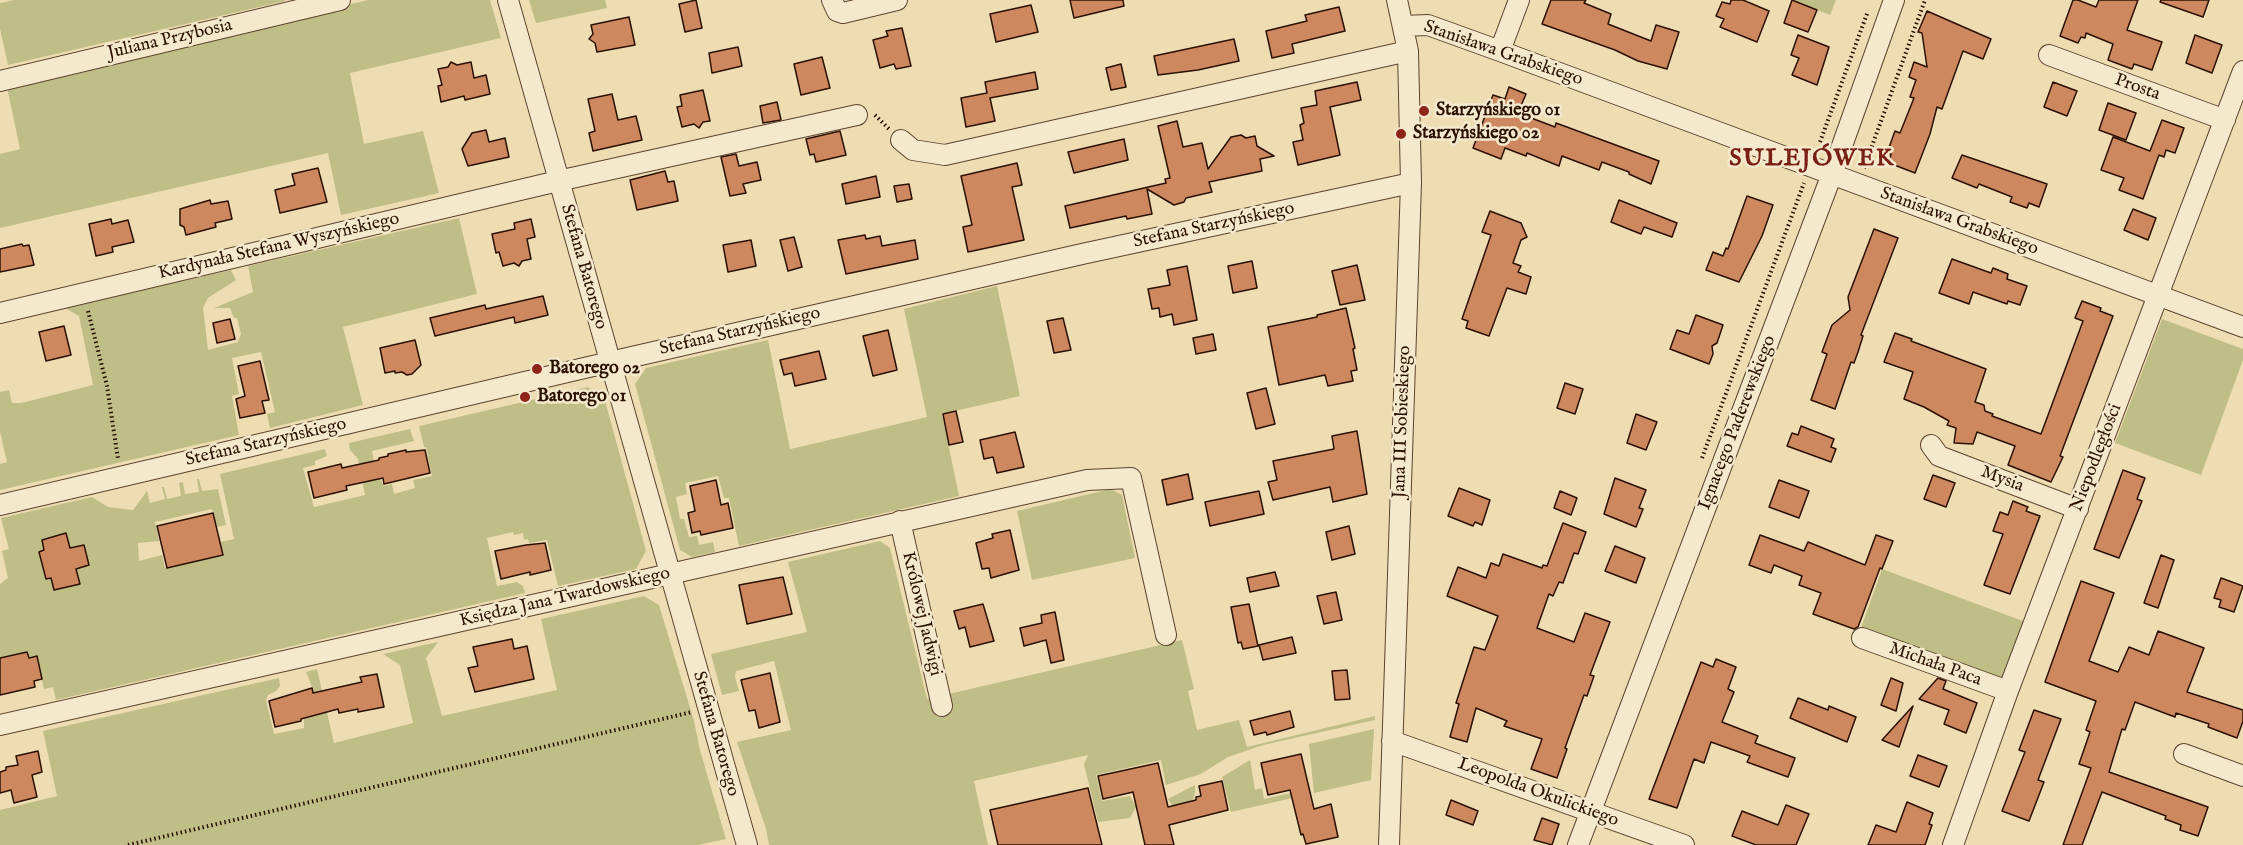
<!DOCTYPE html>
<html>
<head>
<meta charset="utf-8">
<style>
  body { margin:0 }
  canvas { display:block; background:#eedcb2 }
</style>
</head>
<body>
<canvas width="2243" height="845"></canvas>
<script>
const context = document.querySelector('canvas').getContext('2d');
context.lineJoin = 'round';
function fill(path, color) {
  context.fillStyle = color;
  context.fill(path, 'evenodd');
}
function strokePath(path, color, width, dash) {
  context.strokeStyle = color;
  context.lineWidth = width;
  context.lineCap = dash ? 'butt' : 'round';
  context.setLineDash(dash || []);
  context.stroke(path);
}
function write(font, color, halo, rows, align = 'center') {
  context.font = font + ' "IM FELL English",serif';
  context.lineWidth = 5;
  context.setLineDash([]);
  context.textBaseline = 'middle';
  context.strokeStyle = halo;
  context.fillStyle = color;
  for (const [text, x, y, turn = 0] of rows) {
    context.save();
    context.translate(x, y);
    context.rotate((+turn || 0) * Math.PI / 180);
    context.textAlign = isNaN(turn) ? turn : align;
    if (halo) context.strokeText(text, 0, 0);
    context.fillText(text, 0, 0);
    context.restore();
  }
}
fill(new Path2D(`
  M14,0H285V1L8,65L0,29V3Z
  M368,0H490L501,38L350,73L364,144L423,131L439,193L341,215L328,153L0,228V154L20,149L7,87L63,72Z
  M529,0H605L607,8L536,23Z
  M1792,0H1836L1830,15Z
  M459,218L477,294L343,327L363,405L270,428L267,414L275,412L261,352L232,358L239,394L232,396L239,435L0,490V464L7,462L0,432V392L9,390L12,403H21L93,385L79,316L65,308L231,270L236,280L208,298L203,308L208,350L238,342L241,334L237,318H234L230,308H214L253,292L248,266Z
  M997,286L1020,396L942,414L959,496L739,546L729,498H724L718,476L685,483L687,494L676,497L680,519H684L689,537L697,536L699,545L713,542L715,552L692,557L680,550L635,384L646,368L768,340L790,449L808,445L927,417L904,309Z
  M2162,319L2243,349V360L2201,475L2115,443Z
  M588,387L604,397L646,551L636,569L558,586L547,540L529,543L528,539L524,540L523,533L514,535L513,532L487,538L497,586L517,582L523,586L525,593L56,700L53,687L44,689L37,656L0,658V584L8,578L2,551L9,549L1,518L92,497L108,507L133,510L147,491L150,503L165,499L162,487H164L167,499L181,496L179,483L183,482L185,494L199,492L197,479H199L202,491L218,489L226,525L217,527L212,509L155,522L159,541L138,543L139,561L162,555L165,568L223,555L221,542L234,539L220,474L325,449L327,456L315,461V465L303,468L314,507L365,495L358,459L350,450L349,443L410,429L414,441L372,451L377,477L380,478L384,486L392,484L394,494L415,488L413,480L432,476L426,447H424L419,426Z
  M1111,489L1122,495L1135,558L1032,580L1017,511Z
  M880,541L890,548L927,699L1182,640L1194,689L1188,691L1197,730L1239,720L1247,747L1375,716V720L1263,745L1228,757L1201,774L1166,785L1161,760L1096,775L1102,801L1130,796L1136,807L1130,818L1098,822L1084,764L1088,755L974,781L988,845H769L766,829L737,742L791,730L774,661L736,671L735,677L739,691L722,695L711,654L807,632L788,562Z
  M1882,569L2023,621L2000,684L1860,631Z
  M644,596L659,605L694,721L700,750L726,839L698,845H0V810L57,796L43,731L279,678L280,686L276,691L268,695L266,700L274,734L304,728V719L319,715L311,684L306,672L317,669L334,743L413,723L400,665L383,654L438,642L426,658L442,716L557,690L541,619Z
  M1374,729L1371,780L1314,793L1309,744Z
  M1250,760L1255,790L1262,788L1264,799L1309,789L1310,794L1231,812L1222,777Z
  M1195,785V793L1192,803L1173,807L1168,799Z`), '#c0be87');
const building = new Path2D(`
  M696,0L702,28L685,32L679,4Z
  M1070,0H1123L1124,6L1074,18Z
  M1551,0H1586L1584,3L1611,14L1608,24L1651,41L1656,25L1679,32L1667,69L1638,61L1615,50L1542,24Z
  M1731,0H1743L1769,11L1757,42L1720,27L1724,19L1716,16L1722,2L1730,4Z
  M1792,0L1817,10L1808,32L1784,23Z
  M2073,0H2078L2096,7L2099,0H2138L2127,30L2162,42L2152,70L2134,64L2132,69L2108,60L2113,44L2086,33L2085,38L2081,37L2078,43L2060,36Z
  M2161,0H2209L2203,17L2160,2Z
  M1031,5L1038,32L996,42L990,14Z
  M1339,7L1345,31L1292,44L1294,53L1272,58L1266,31L1307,21L1305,15Z
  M1927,11L1991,39L1983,59L1963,51L1942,109L1937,107L1930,134L1915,173L1889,163L1891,154L1887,153L1895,131L1900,133L1914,98L1910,97L1916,80L1909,77L1914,62L1927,67L1922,33L1918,32Z
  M629,17L635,45L597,52L595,43L589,39L593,34L591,25Z
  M902,28L911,66L896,69L894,64L880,68L873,40L888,36L886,31Z
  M1798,35L1829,47L1817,85L1792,75L1799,58L1791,55Z
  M2195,35L2222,45L2212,73L2186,63Z
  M1234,39L1239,61L1198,70L1158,75L1154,56Z
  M738,47L742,66L712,73L709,53Z
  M822,57L830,88L801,95L794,64Z
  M451,62L457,65L471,62L474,78L486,75L490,94L465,100L464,96L441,102L438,86L442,85L438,69L448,67Z
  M1121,64L1126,87L1111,90L1106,68Z
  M1035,72L1038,89L990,98L995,121L966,127L961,98L987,93L985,82Z
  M1357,82L1361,100L1330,107L1340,155L1298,165L1293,142L1303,140L1300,125L1304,123L1301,108L1317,105L1315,91Z
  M2053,82L2077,91L2067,116L2044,107Z
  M1509,87L1526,94L1518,113L1555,127L1556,123L1659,161L1651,184L1629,174V172L1602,162L1599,170L1562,156L1559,166L1527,153L1526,156L1505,148L1501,159L1473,148L1493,95L1505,99Z
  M703,90L710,121L703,122L699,128L694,124L682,127L677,107L682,106L680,95Z
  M612,94L618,120L636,116L642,140L593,151L589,133L595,131L588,99Z
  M777,102L781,120L763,123L760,106Z
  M2108,103L2136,113L2126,140L2099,130Z
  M2162,120L2184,128L2175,153L2166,150L2164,157L2159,155L2143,199L2119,190L2124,178L2101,170L2113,137L2150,151Z
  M1177,121L1183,147L1202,143L1208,169L1231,137L1241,135L1246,138L1255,136L1257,146L1274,156L1260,159L1262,171L1209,182L1212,192L1186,198L1184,202L1174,205L1147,189L1152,214L1127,219L1126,216L1070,228L1065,206L1166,183L1165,179L1170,178L1158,126Z
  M486,130L489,142L505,138L509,157L468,166L462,149L472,133Z
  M840,131L846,155L816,162L814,154L810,155L806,139Z
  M1124,139L1128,160L1074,173L1068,152Z
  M736,154L739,166L757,162L761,180L743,184L746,193L730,196L721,157Z
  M1962,155L2047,184L2039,207L2029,203L2027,208L2010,202L2012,197L1979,184L1977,188L1952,178Z
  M1017,163L1022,185L1012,187L1024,240L968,252L963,227L972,225L961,176Z
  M318,168L327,202L280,213L275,190L295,185L292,174Z
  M665,171L668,182L674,181L678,201L637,210L630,180Z
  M876,176L880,197L846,204L842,184Z
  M909,184L912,199L897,202L894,186Z
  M1747,196L1773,205L1762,236L1739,282L1706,270L1713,252L1723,256L1726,248L1728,249Z
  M210,200L211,204L228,201L232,219L215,223L216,227L186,235L184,227L180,225V209Z
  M1619,200L1677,223L1672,237L1644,227L1641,234L1611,222Z
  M2133,209L2156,218L2148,240L2124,230Z
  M1490,211L1521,223L1527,237L1521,240L1513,263L1521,266L1518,272L1531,277L1526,294L1507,288L1489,336L1466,328L1468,321L1462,319L1491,235L1482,232Z
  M111,219L112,224L128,220L134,242L112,247L113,252L96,256L89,224Z
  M531,219L535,237L527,239L531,259L522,261L519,266L514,263L503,266L499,252L496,253L492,234L515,229L514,223Z
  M1874,229L1898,238L1861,335L1863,336L1858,352L1854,363L1851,362L1835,409L1811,400L1827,354L1822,352L1832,325L1850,310L1848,297Z
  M865,235L866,239L880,236L882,246L915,240L918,259L846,274L838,240Z
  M794,237L802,267L788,271L780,240Z
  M751,240L756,266L728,272L723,245Z
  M22,244L23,246L29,245L34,265L0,272V249Z
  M1952,259L1991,273L1993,268L2008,274L2007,279L2027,286L2020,305L2008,301L2007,304L1973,292L1969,304L1939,293Z
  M1252,261L1257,288L1233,293L1228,266Z
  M1357,265L1365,300L1340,305L1332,271Z
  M1187,266L1197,320L1174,325L1172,314L1160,317L1159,308L1152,309L1148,289L1170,285L1167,270Z
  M543,296L548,315L515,323L514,317L435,336L430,318L485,305L486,309Z
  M2082,301L2101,308L2100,311L2113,316L2060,456L2063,457L2051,482L2008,465L2015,446L1977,432L1973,444L1954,443L1956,428L1947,425L1949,421L1924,407L1904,399L1913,372L1884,362L1895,333L1912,339L1911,341L1986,369L1975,402L1984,405L1985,411L1993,414L1992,416L2041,434L2083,321L2075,318Z
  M1346,308L1355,348L1353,349L1357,370L1351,371L1353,381L1328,386L1325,375L1279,385L1268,327L1317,317V315Z
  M1696,315L1723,325L1717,343L1712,346L1713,354L1709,364L1670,349L1677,330L1689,334Z
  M1063,318L1071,350L1054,353L1047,321Z
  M230,319L235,339L217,343L213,323Z
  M64,326L71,355L46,361L39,332Z
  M888,330L897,370L873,376L863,336Z
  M1213,334L1216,350L1196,354L1193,338Z
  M415,340L421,365L412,374L407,375L402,372L395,373V371L385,373L380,348Z
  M819,351L826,379L795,386L792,373L784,375L780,360Z
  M260,361L269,400L262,401L265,413L240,418L236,399L245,396L238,366Z
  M1565,383L1583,389L1575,414L1557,408Z
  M1266,388L1275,424L1256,429L1247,393Z
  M956,411L963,442L949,445L943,414Z
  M1636,414L1657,422L1646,450L1627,443Z
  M1801,426L1834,439L1831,447L1836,449L1831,462L1787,446L1792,433L1798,435Z
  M1357,431L1367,494L1333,502L1330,487L1273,500L1268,482L1277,480L1273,461L1334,449L1332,436Z
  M1015,432L1024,467L997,473L993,457L984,459L980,440Z
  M406,450V452L425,450L430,473L384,484L383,478L346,486L347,490L314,498L308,472L341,464L342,468L379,460V458L388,456V454Z
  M2123,470L2145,478L2137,499L2142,501L2119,558L2094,549Z
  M1188,474L1193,499L1167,505L1162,480Z
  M1933,475L1955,483L1946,507L1924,499Z
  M1615,478L1646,490L1639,508L1643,509L1636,527L1604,514Z
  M716,480L721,505L728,503L733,528L701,535L700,531L692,533L688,513L695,511L690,486Z
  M1779,480L1809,491L1799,518L1769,507Z
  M1459,488L1490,500L1482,525L1475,522L1473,526L1448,516Z
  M1259,491L1264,514L1210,526L1205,502Z
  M1560,491L1577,498L1571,515L1554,508Z
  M2013,501L2028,507L2026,511L2040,516L2010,594L1984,585L2003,534L1993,531L2000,512L2008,515Z
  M213,513L223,555L167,568L157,526Z
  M1563,523L1586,532L1578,554L1574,553L1563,583L1559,582L1553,596L1549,594L1537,628L1574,642L1585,613L1610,622L1590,675L1594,676L1587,696L1584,695L1565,748L1567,749L1557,778L1531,769L1542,739L1504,726L1507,721L1476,708L1467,742L1450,737L1459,704L1456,703L1474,647L1485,650L1498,616L1447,596L1458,567L1486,578L1491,563L1499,566L1503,554L1542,568L1543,565L1547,566Z
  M1349,526L1355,554L1332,560L1326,532Z
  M1010,530L1019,570L991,578L989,568L982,569L976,543L993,538L992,534Z
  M66,533L70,548L84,545L89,565L76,569L80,584L54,590L51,578L46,579L39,552L44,550L42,540Z
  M1760,535L1804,551L1808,542L1865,565L1876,535L1893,541L1882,569L1880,568L1858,627L1854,629L1813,614L1821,593L1799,585L1802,576L1774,565L1771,573L1749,565Z
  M545,543L551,570L530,575V572L501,579L495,551L526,545Z
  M1615,546L1645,558L1636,583L1605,571Z
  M2161,555L2174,560L2158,608L2144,603Z
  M1275,572L1279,586L1250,592L1247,578Z
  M783,577L792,614L747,624L739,585Z
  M2221,578L2243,586L2234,612L2219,607L2221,600L2214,598Z
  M2081,581L2114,593L2089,661L2118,672L2129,647L2149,655L2158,631L2204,648L2187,692L2243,710V721L2237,738L2208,727L2209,724L2176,713L2175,717L2135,702L2125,730L2122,729L2109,772L2208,807L2198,836L2180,830L2181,825L2165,819L2166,816L2102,792L2082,845H2063L2091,768L2079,764L2090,732L2086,730L2096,701L2045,682Z
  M1336,592L1342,620L1324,624L1317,596Z
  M983,604L994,641L970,647L965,627L959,629L954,611Z
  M1249,604L1258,646L1243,649L1241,642L1238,643L1231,607Z
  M1055,612L1064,660L1051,663L1046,640L1024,646L1020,628L1042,623L1041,615Z
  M1292,637L1296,653L1263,660L1259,645Z
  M512,639L514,649L527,646L534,679L475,692L468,668L478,666L473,647Z
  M27,652L29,658L37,656L42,679L34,681L35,687L0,695V658Z
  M1716,659L1736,667L1728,689L1734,692L1722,722L1758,736L1755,743L1795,758L1788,777L1747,762L1750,756L1711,742L1704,763L1694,759L1677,808L1649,799L1701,662L1713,667Z
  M1347,670L1350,699L1335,700L1332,671Z
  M770,673L780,722L759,728L755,710L749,711L741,680Z
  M377,674L384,707L358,712V709L339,713L338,709L301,719V721L275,727L269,701L312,688L313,693L362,682L360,677Z
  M1891,678L1903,683L1896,711L1881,705Z
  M1938,678L1946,681L1943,689L1977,703L1966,733L1944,724L1949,710L1919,699Z
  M1798,698L1828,710L1829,706L1856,717L1847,742L1790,718Z
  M1913,706L1899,747L1882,740Z
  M2034,710L2061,719L2038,780L2044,782L2029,821L2002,811L2025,752L2019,750Z
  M1290,711L1294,727L1267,735L1266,732L1254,735L1250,721Z
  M38,751L42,772L32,775L37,797L14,803L11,790L0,793V772L6,770V767L18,765L16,756Z
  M1301,754L1314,809L1331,804L1338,837L1306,844L1303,834L1301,835L1290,790L1268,795L1261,763Z
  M1918,755L1947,766L1939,787L1910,776Z
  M1158,763L1168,807L1196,800V797L1201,796L1199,786L1222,781L1228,810L1169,825L1174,845H1145L1133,792L1103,799L1098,776Z
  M1088,788L1102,845H998L990,810Z
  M1451,800L1478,811L1473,825L1446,815Z
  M1907,802L1933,813L1929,824L1932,825L1925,845H1868L1876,825L1896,832Z
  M1786,805L1809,814L1796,845H1756L1732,836L1742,811L1778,825Z
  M1542,818L1559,824L1552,845L1534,840Z`);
fill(building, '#cd885f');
strokePath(building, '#2b1102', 1.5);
const minor = new Path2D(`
  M508,0L747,845
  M832,0L837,11L843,13L897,0
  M1403,26L1428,25L1500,51L2243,327
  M1500,51L1519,0
  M2049,55L2225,120
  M0,81L340,0
  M901,140L913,150L945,155L1408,51
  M0,313L558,181L857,115
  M1931,445L1939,456L2078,509
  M0,505L610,362L1082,254L1411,183
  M900,521L942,706
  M1862,638L2008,691
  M0,725L1087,480L1131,478L1166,635
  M1392,741L1684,845
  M2184,754L2243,776
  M1389,845L1411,183L1408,51L1397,0
  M1578,845L1832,174L1894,0
  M1953,845L2008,691L2243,71`);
strokePath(minor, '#5c442e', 22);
strokePath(new Path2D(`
  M875,115L889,129
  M1820,142L1868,11
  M1864,168L1925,0
  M88,311L107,386L118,459
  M1702,458L1804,183
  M128,845L692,712`), '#2b1102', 4, [1.5, 3]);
strokePath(minor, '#f4e8cd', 20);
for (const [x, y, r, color] of [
  [1424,111,6,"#8f2418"],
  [1401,134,6,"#8f2418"],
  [537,369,6,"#8f2418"],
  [525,397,6,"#8f2418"]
]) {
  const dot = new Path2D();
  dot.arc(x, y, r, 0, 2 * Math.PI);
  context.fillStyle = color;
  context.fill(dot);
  strokePath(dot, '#f4e8cd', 2);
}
write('18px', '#2b1102', '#f4e8cd', [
  ["Juliana Przybosia",170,40,-13],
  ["Stanisława Grabskiego",1503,54,19],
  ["Prosta",2137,88,20],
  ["Stanisława Grabskiego",1959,222,20],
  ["Stefana Starzyńskiego",1214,226,-12],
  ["Kardynała Stefana Wyszyńskiego",279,247,-13],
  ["Stefana Batorego",583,267,74],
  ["Stefana Starzyńskiego",740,332,-13],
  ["Jana III Sobieskiego",1403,422,-88],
  ["Ignacego Paderewskiego",1738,423,-69],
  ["Stefana Starzyńskiego",266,443,-13],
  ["Niepodległości",2097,458,-69],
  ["Mysia",2002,480,21],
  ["Księdza Jana Twardowskiego",565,598,-13],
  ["Królowej Jadwigi",921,614,77],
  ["Michała Paca",1935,665,20],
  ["Stefana Batorego",715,734,74],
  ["Leopolda Okulickiego",1538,793,20]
]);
write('bold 18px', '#2b1102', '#f4e8cd', [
  ["Starzyńskiego 01",1436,111],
  ["Starzyńskiego 02",1413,134],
  ["Batorego 02",549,369],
  ["Batorego 01",537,397]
], 'left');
context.letterSpacing = '1.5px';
write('bold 24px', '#7a1f14', '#f4e8cd', [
  ["SULEJÓWEK",1812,160]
]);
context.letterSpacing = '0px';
</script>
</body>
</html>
